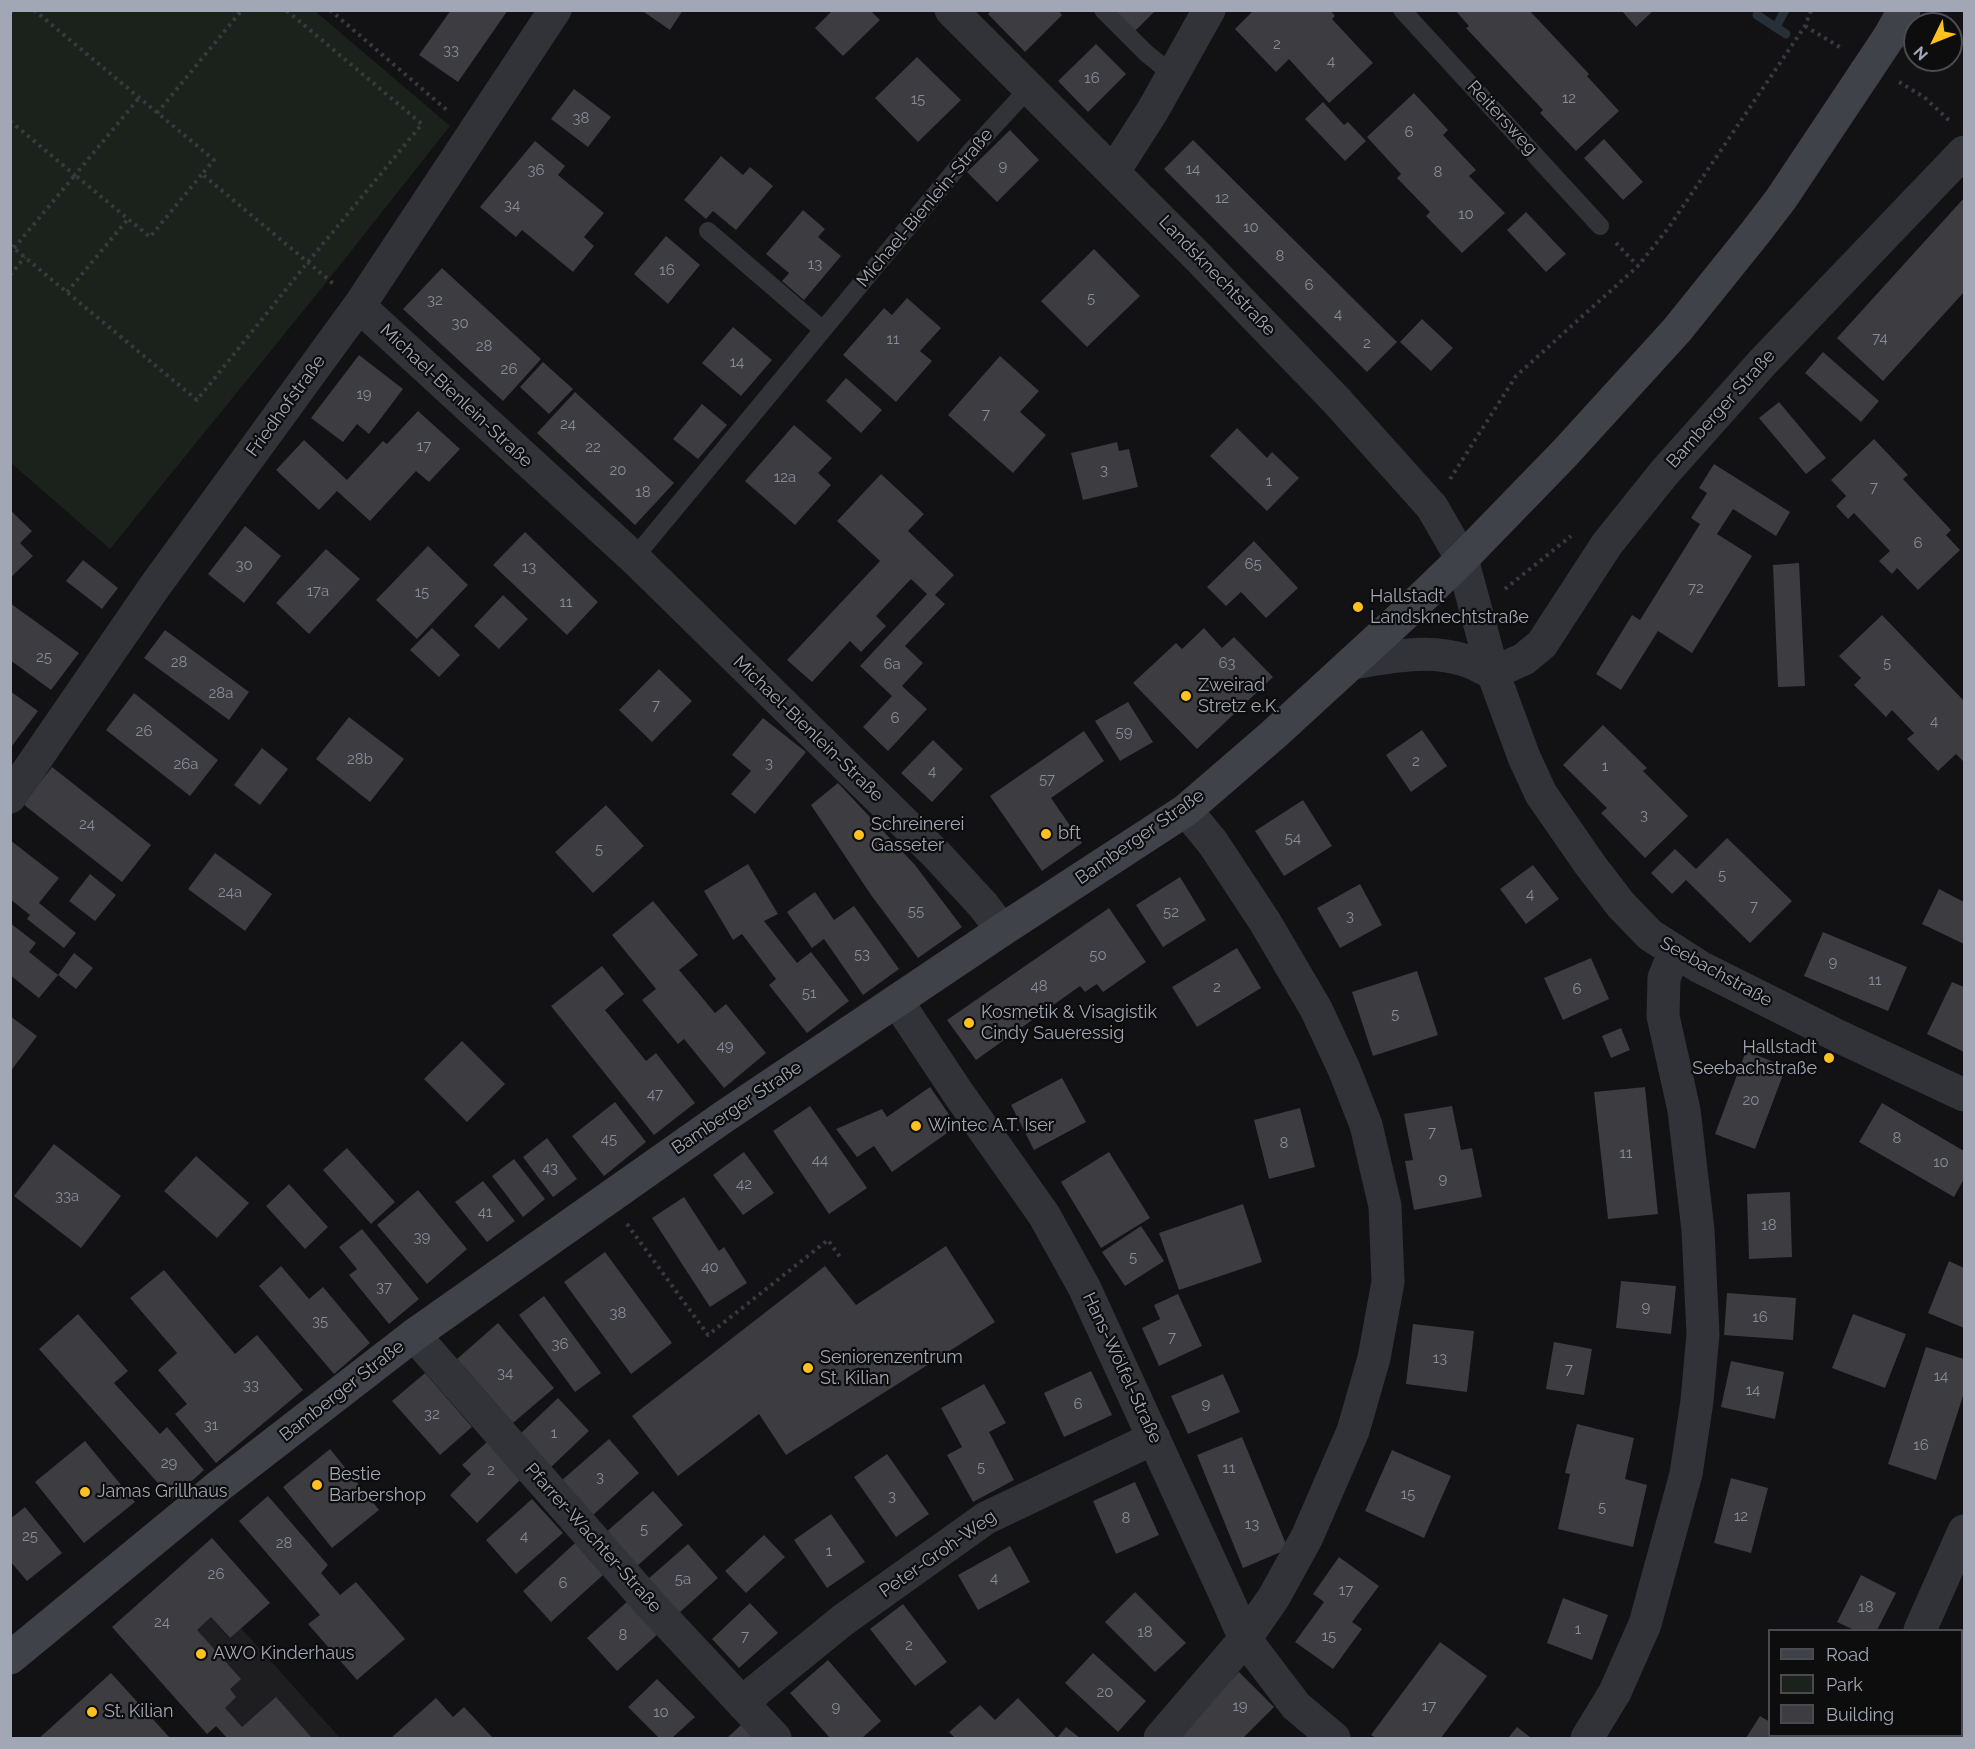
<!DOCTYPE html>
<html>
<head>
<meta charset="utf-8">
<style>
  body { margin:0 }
  #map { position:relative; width:1975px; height:1749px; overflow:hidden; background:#121214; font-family:Raleway,sans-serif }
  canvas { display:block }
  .frame { position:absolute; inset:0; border:12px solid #a2a7b5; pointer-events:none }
  .legend { position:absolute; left:1768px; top:1629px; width:195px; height:108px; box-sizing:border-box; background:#0d0d0e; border:2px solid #494b51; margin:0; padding:8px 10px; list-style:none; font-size:18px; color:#a2a7b5 }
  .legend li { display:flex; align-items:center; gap:12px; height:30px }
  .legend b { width:30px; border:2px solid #494b51 }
  .north { position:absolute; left:1903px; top:12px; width:60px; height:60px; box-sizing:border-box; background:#0d0d0e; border:2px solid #494b51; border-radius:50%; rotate:227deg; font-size:16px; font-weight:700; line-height:24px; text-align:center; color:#a2a7b5 }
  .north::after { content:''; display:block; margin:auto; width:21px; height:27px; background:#fec11f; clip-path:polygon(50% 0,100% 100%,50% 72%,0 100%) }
</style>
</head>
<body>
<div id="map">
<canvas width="1975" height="1749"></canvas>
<div class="frame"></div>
<ul class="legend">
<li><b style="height:8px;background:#404249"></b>Road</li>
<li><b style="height:16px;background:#1a221b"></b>Park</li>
<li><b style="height:16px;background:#3c3c41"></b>Building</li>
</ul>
<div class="north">N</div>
</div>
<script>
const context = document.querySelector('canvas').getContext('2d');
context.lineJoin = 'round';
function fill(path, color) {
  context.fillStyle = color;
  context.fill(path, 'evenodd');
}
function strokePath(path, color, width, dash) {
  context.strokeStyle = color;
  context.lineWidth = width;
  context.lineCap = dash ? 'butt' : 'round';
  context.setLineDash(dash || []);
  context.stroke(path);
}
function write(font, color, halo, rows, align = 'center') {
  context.font = font + ' Raleway,sans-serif';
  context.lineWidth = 4.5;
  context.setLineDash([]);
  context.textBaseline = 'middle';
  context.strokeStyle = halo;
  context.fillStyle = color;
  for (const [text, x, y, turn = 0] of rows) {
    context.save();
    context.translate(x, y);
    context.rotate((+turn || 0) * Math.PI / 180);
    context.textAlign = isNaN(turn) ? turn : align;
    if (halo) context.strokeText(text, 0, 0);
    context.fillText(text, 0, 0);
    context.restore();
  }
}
fill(new Path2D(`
  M181,1566L211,1617L229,1638L241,1628L340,1738H227L216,1726L207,1734Z`), '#1e1e21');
fill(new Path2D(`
  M11,10L315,11L450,126L329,279L110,549L11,463Z`), '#1a221b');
strokePath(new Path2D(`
  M1757,15L1786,34
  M1776,27L1785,10`), '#273038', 9);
fill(new Path2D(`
  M451,10H508L458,82L419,55Z
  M641,10H683L670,30Z
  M833,10H870L880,20L843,56L815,28Z
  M992,10H1058L1062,15L1025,52L988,14Z
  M1111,10H1156L1133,33Z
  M1254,10H1330L1335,16L1332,19L1373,63L1329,103L1289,59L1276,72L1235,29Z
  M1455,10H1529L1589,74L1587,76L1619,111L1576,151L1540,113L1543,110L1466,28L1469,26Z
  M1621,10H1654L1636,27Z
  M1096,44L1126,74L1088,112L1058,81Z
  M917,57L961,100L918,142L875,98Z
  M574,89L611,117L588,147L551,119Z
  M1414,93L1448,130L1443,135L1476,170L1469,176L1505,213L1462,253L1426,216L1430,212L1397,178L1401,174L1367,137Z
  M1323,102L1344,125L1348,122L1366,141L1345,161L1305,119Z
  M1010,130L1039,160L997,202L967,172Z
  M1604,139L1643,182L1623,200L1584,158Z
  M1193,140L1397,342L1367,372L1164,169Z
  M535,141L565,166L558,175L604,213L584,237L594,246L573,272L522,230L516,237L480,207Z
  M721,156L743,175L750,167L773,186L736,230L713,211L706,219L684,200Z
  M1964,198V292L1883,381L1837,338Z
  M803,210L825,229L818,237L841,256L804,300L782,281L789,273L766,254Z
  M1526,212L1566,254L1546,272L1507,230Z
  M666,236L700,265L668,304L634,274Z
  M1094,249L1140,296L1087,347L1041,301Z
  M442,268L541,359L503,401L403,309Z
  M907,298L941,328L920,351L932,361L896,402L843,355L884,308L892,315Z
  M1422,319L1453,348L1431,371L1400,342Z
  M733,327L772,360L741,396L702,363Z
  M1823,352L1879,401L1861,422L1805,373Z
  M359,355L403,389L369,434L357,424L343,442L311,418Z
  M1000,356L1039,391L1020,412L1046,435L1013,473L948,415Z
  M543,362L573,389L549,414L520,387Z
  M846,378L882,410L861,433L826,401Z
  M575,392L674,483L635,525L537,433Z
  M1779,402L1826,458L1806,474L1759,418Z
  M702,404L727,425L698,459L673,439Z
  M418,411L460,449L429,482L416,471L370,521L337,491L319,510L276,470L304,440L347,480L383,441L387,444Z
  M794,425L832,458L818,473L831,485L795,525L745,481Z
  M1237,428L1267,458L1272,452L1299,478L1267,511L1210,456Z
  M1874,439L1908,475L1903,479L1951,530L1946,535L1960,550L1918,590L1897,568L1892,574L1879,561L1890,551L1854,513L1848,519L1836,506L1846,496L1831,480Z
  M1117,442L1119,451L1129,449L1138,487L1083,500L1071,453Z
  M1714,464L1790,512L1776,536L1733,509L1717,534L1752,556L1692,653L1658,631L1621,690L1596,674L1632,615L1640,620L1700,524L1691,518L1707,493L1699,488Z
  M881,474L924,514L908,531L954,575L935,595L945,604L905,646L923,663L902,686L927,709L888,751L863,727L892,696L860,666L927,594L911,579L876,616L886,626L861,652L850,641L812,682L787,660L880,561L837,521Z
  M10,510L32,531L20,543L33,556L10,578Z
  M245,526L281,556L244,603L208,574Z
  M525,532L598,602L567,635L493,565Z
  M1254,541L1298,588L1266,618L1241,592L1226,606L1207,587Z
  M428,546L468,585L417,639L376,600Z
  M326,549L360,579L309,634L276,603Z
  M83,560L118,588L102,609L66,581Z
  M1799,563L1805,686L1778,687L1773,565Z
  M503,595L528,619L499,649L474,626Z
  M10,603L79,653L51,690L10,660Z
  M1882,615L1964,701V762L1956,754L1938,771L1907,739L1914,733L1892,710L1886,717L1854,685L1861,678L1839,656Z
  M432,628L460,655L439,677L410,650Z
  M1204,628L1222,648L1234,637L1273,677L1197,749L1133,683L1176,643L1182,649Z
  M165,630L249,692L229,720L144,658Z
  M659,669L692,701L652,742L619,710Z
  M10,691L38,711L12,746L10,745Z
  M134,693L218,760L190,796L106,730Z
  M1128,702L1153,742L1120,761L1095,721Z
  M349,717L404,759L370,802L316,759Z
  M763,718L806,752L755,814L731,794L751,771L732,755Z
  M1603,725L1647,768L1643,771L1688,816L1645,858L1601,813L1607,808L1563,765Z
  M1422,730L1447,766L1411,792L1386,755Z
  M1084,731L1104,761L1051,798L1082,843L1042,871L990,796Z
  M933,740L963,769L932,802L901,773Z
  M262,748L288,769L260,805L234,785Z
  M52,767L151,845L122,882L23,804Z
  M838,783L915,865L962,927L918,958L871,895L811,805Z
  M1303,800L1332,846L1284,876L1255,831Z
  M606,805L644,846L593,893L555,852Z
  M1727,838L1792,901L1750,943L1686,880L1672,894L1651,873L1675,849L1696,869Z
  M10,840L59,878L39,903L76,933L64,948L27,919L30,915L10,899Z
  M215,853L272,894L245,931L188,889Z
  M748,864L778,914L764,921L797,963L811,952L849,1001L807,1033L769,985L776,979L742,934L733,940L704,891Z
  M1533,865L1559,899L1526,924L1500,889Z
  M90,874L116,895L95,921L69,901Z
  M1180,877L1206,920L1163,947L1136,905Z
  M1360,884L1382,925L1340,948L1317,908Z
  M1939,889L1964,902V944L1922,924Z
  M815,892L834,920L854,906L899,969L863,995L824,939L812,948L787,912Z
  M653,901L698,955L679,970L715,1013L726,1004L766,1053L724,1088L684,1039L678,1044L642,1000L656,989L612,935Z
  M1109,908L1146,962L1103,992L1097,984L1085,992L1080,986L976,1060L947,1020Z
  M10,923L36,943L29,952L58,975L39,998L10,975Z
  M1823,932L1907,967L1888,1011L1804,976Z
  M1237,948L1261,988L1197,1027L1172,987Z
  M74,953L93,968L76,989L58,975Z
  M1591,958L1609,999L1563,1020L1544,978Z
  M602,966L624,994L605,1010L646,1061L656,1053L695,1103L654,1135L551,1006Z
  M1417,971L1438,1035L1373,1056L1352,992Z
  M1952,982L1964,987V1052L1927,1034Z
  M10,1016L37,1036L10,1072Z
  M1621,1028L1630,1050L1611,1058L1602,1036Z
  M462,1041L505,1084L467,1122L424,1079Z
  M1746,1051L1786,1067L1755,1149L1715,1134Z
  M1062,1078L1086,1122L1034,1150L1011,1105Z
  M930,1087L957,1126L892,1172L874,1146L857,1157L836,1129L882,1109L887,1117Z
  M1645,1087L1658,1214L1608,1219L1594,1092Z
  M615,1102L646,1142L604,1176L572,1136Z
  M1882,1103L1964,1151V1179L1954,1197L1859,1142Z
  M810,1106L867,1188L829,1214L773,1131Z
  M1452,1106L1461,1150L1472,1148L1482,1197L1414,1210L1405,1161L1413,1160L1404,1114Z
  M1300,1108L1315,1167L1269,1179L1254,1120Z
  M547,1138L577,1179L553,1197L523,1157Z
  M54,1144L121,1196L81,1248L14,1196Z
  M347,1148L395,1202L371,1224L323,1170Z
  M744,1152L774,1193L743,1215L713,1175Z
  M1109,1152L1150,1218L1101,1248L1061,1182Z
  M196,1156L249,1203L217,1238L164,1191Z
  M514,1159L545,1199L523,1217L492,1176Z
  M483,1181L515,1221L487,1242L455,1202Z
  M289,1184L328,1227L305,1249L266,1206Z
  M418,1190L467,1249L427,1284L377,1225Z
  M1790,1192L1792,1257L1749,1259L1747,1194Z
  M684,1197L719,1251L724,1247L747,1283L710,1307L652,1218Z
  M1243,1204L1262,1262L1179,1290L1159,1233Z
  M1141,1226L1164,1261L1125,1286L1102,1252Z
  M362,1229L419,1299L389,1324L349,1275L357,1269L339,1247Z
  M946,1246L995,1322L786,1455L759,1414L678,1476L632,1416L825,1266L856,1305Z
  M605,1252L672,1343L631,1374L564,1282Z
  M1949,1261L1964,1268V1328L1928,1313Z
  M281,1266L309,1299L323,1287L370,1343L334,1374L259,1286Z
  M164,1270L235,1354L257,1335L303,1390L216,1463L175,1414L187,1404L158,1370L177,1353L130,1298Z
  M1621,1281L1676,1286L1671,1334L1616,1328Z
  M1727,1293L1796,1298L1793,1340L1724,1335Z
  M1178,1294L1202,1346L1159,1366L1142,1328L1160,1319L1154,1305Z
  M544,1296L601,1373L575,1392L519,1315Z
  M78,1314L128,1371L114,1383L160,1434L167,1427L204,1470L172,1499L39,1349Z
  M1853,1314L1906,1334L1885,1388L1832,1368Z
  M498,1323L554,1388L513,1423L457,1359Z
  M1413,1324L1474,1331L1467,1392L1406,1384Z
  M1554,1342L1592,1349L1584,1395L1546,1389Z
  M1926,1347L1964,1359V1393L1936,1480L1888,1464Z
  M1731,1361L1784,1372L1775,1419L1721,1407Z
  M1091,1371L1112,1415L1064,1437L1044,1393Z
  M425,1373L472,1427L440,1455L392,1401Z
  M1223,1374L1240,1412L1188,1434L1171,1396Z
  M984,1384L1006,1423L989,1432L1014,1480L973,1502L947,1455L962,1447L941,1408Z
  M558,1398L589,1431L550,1468L519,1435Z
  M1577,1424L1634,1438L1625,1479L1647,1485L1633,1547L1558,1529L1570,1474L1565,1473Z
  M1242,1437L1288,1549L1243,1568L1197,1455Z
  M609,1439L639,1473L592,1516L561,1481Z
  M85,1441L135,1502L84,1543L35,1482Z
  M488,1441L523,1477L477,1523L450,1495L471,1474L462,1465Z
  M330,1449L379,1510L332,1548L283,1487Z
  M1392,1450L1451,1476L1424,1538L1365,1511Z
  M887,1454L929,1514L896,1537L854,1477Z
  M1731,1478L1768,1488L1751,1553L1714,1543Z
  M1135,1482L1159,1535L1116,1554L1093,1501Z
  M653,1491L683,1525L636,1567L605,1533Z
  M268,1496L328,1565L321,1573L340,1595L356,1582L405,1639L357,1680L308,1624L320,1615L239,1521Z
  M532,1499L563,1533L516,1574L486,1540Z
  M25,1507L62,1553L27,1581L10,1561V1519Z
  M831,1514L865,1562L827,1588L794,1540Z
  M764,1535L785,1557L746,1593L725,1571Z
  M212,1538L270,1603L230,1638L211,1617L197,1630L241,1679L230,1689L236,1697L225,1708L242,1727L276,1697L312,1738H227L216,1726L207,1734L112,1627Z
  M575,1543L603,1575L551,1622L523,1591Z
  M688,1544L718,1578L679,1613L648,1579Z
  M1010,1546L1030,1582L978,1610L958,1575Z
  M1339,1557L1379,1586L1352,1622L1362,1629L1333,1669L1295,1642L1324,1602L1313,1594Z
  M1861,1575L1896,1593L1877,1630H1854L1837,1622Z
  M1135,1592L1186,1643L1155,1672L1105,1622Z
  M1563,1598L1608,1615L1592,1660L1547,1643Z
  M629,1600L659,1633L617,1671L587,1638Z
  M750,1603L778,1633L739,1668L712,1639Z
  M903,1604L947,1662L915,1686L870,1629Z
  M1440,1642L1487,1676L1441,1738H1376L1371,1735Z
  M1093,1653L1146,1701L1118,1732L1065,1683Z
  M828,1660L881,1721L862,1738H830L790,1693Z
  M1964,1662V1717L1962,1716V1668Z
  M1239,1672L1274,1707L1243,1738H1173Z
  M111,1673L170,1738H39L46,1732Z
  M657,1679L695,1717L672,1738H659L628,1707Z
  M436,1698L453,1717L464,1707L493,1738H391Z
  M1018,1698L1057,1738L1066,1727L1080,1738H955L949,1732L980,1705L995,1720Z
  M1760,1716L1770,1722V1736H1789L1794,1738H1746Z
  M741,1725L753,1738H727Z
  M1517,1727L1531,1738H1508Z`), '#3c3c41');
strokePath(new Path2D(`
  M34,10L214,160L202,174L335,285
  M330,10L448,111
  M10,13L13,10
  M1805,26L1843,49
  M1899,82L1924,97L1952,123
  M157,113L242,10
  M10,121L75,175L139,98
  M1616,243L1638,266
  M10,245L197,400L308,262L422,124L286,10
  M14,248L75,175L150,237L202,174
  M10,275L25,257
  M67,292L128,219
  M1450,479L1516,376L1638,266L1669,227L1805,26L1811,10
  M1505,589L1571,536
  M627,1224L708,1335L828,1240L840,1257`), '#383a40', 4, [3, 4.5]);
strokePath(new Path2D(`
  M1103,10L1146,53L1173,75
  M1402,10L1600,226
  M708,231L823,330
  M634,558L971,151L1029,88`), '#323339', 18);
strokePath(new Path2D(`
  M951,10L1198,257L1336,400L1432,507L1462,559L1493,673L1524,757L1541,794L1591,866L1621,905L1650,935L1700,967L1840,1037L1964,1095
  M1114,171L1153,110L1209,10
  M359,306L634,558L936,854L983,905L1002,930
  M1352,663C1390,657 1429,648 1467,661C1476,664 1484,669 1493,673
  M1493,673L1524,659L1542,644L1607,544L1664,473L1762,363L1964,152
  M10,797L155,586L359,306L555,10
  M897,1001L958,1093L1044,1215L1084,1287L1227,1598L1245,1639L1296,1706L1334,1738
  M414,1335L651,1605L775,1738
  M1920,1630L1964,1531
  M743,1704L757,1690L843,1620L986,1518L1154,1438
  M1930,1736L1935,1738
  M1160,1738L1245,1639L1274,1597L1307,1537L1353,1431L1374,1358L1388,1282L1385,1206L1366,1125L1344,1069L1316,1009L1265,922L1213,843L1186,810
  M1587,1738L1615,1692L1645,1624L1686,1474L1697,1401L1703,1334L1698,1230L1684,1110L1663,1016L1664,978L1675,951
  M1861,1738L1863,1736`), '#323339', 33);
strokePath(new Path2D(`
  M1889,37L1904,10
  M10,1658L219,1486L414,1335L722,1118L1002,930L1186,810L1273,735L1406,613L1462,559L1564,454L1677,330L1755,233L1781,199L1865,73`), '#404249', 33);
strokePath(new Path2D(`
  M1865,73L1889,37`), '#404249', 33);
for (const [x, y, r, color] of [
  [1358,607,6,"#fec11f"],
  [1186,696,6,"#fec11f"],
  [1046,834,6,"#fec11f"],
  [859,835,6,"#fec11f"],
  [969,1023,6,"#fec11f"],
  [1829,1058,6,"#fec11f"],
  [916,1126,6,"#fec11f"],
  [808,1368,6,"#fec11f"],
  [317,1485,6,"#fec11f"],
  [85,1492,6,"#fec11f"],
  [201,1654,6,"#fec11f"],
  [92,1712,6,"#fec11f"]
]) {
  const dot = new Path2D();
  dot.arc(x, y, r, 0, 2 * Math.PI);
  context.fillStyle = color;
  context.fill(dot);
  strokePath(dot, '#0d0d0e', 2);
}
write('15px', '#888c98', null, [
  ["2",1277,44],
  ["33",451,50],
  ["4",1331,61],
  ["16",1092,78],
  ["12",1569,98],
  ["15",918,99],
  ["38",581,118],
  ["6",1409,132],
  ["9",1003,166],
  ["14",1193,169],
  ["36",536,170],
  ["8",1438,172],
  ["12",1222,198],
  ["34",512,205],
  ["10",1466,214],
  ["10",1251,227],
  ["8",1280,256],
  ["13",815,264],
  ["16",667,270],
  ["6",1309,285],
  ["5",1091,298],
  ["32",435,300],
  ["4",1338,314],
  ["30",460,323],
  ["74",1880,338],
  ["11",893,339],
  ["2",1367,343],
  ["28",484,346],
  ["14",737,362],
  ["26",509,369],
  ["19",364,394],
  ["7",986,414],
  ["24",568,424],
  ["17",424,446],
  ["22",593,447],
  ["20",618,470],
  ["3",1104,470],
  ["12a",785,477],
  ["1",1269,481],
  ["7",1874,487],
  ["18",643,492],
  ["6",1918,543],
  ["65",1253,564],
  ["30",244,565],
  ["13",529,567],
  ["72",1696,588],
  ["17a",318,591],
  ["15",422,592],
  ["11",566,602],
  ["25",44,657],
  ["28",179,662],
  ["63",1227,663],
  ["5",1887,663],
  ["6a",892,664],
  ["28a",221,693],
  ["7",656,705],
  ["6",895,718],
  ["4",1934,721],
  ["26",144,731],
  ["59",1124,732],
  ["28b",360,759],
  ["2",1416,761],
  ["3",769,763],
  ["26a",186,764],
  ["1",1605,766],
  ["4",932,771],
  ["57",1047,779],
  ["3",1644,815],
  ["24",87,824],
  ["54",1293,838],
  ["5",599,849],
  ["5",1722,875],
  ["24a",230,892],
  ["4",1530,894],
  ["7",1754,906],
  ["55",916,911],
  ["52",1171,912],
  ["3",1350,916],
  ["53",862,954],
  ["50",1098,955],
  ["9",1833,962],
  ["11",1875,980],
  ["48",1039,986],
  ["2",1217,987],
  ["6",1577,989],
  ["51",809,993],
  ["5",1395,1014],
  ["49",725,1046],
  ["47",655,1094],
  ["20",1751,1100],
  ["7",1432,1132],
  ["8",1897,1138],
  ["45",609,1139],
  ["8",1284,1143],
  ["11",1626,1153],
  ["44",820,1160],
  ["10",1941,1162],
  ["43",550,1168],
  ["9",1443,1179],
  ["42",744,1184],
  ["33a",67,1196],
  ["41",485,1212],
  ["18",1769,1225],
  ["39",422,1237],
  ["5",1133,1257],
  ["40",710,1267],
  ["37",384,1287],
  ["9",1646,1307],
  ["38",618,1313],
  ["16",1760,1317],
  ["35",320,1321],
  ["7",1172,1337],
  ["36",560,1344],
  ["13",1440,1358],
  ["7",1569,1369],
  ["34",505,1373],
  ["14",1941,1376],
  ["33",251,1385],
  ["14",1753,1390],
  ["6",1078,1404],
  ["9",1206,1404],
  ["32",432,1414],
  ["31",211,1425],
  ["1",554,1433],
  ["16",1921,1445],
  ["29",169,1463],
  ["5",981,1467],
  ["11",1229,1468],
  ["2",491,1470],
  ["3",600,1477],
  ["15",1408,1494],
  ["3",892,1496],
  ["5",1602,1507],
  ["12",1741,1516],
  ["8",1126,1518],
  ["13",1252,1524],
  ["5",644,1529],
  ["25",30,1536],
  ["4",524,1536],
  ["28",284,1543],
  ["1",829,1551],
  ["26",216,1574],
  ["4",994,1578],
  ["5a",683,1579],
  ["6",563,1583],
  ["17",1346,1590],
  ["18",1866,1607],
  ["24",162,1622],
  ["1",1578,1629],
  ["18",1145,1632],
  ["8",623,1635],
  ["7",745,1636],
  ["15",1329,1636],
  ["2",909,1645],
  ["20",1105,1692],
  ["19",1240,1706],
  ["17",1429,1706],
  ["9",836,1707],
  ["10",661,1712]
]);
write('18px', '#a2a7b5', '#0d0d0e', [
  ["Reitersweg",1502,118,47],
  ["Michael-Bienlein-Straße",925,208,-50],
  ["Landsknechtstraße",1217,276,46],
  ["Michael-Bienlein-Straße",456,396,43],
  ["Friedhofstraße",286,406,-54],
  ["Bamberger Straße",1721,409,-48],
  ["Michael-Bienlein-Straße",808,729,44],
  ["Bamberger Straße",1140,837,-35],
  ["Seebachstraße",1716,972,29],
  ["Bamberger Straße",737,1108,-34],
  ["Hans-Wölfel-Straße",1122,1368,65],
  ["Bamberger Straße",342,1391,-38],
  ["Pfarrer-Wachter-Straße",593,1538,48],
  ["Peter-Groh-Weg",938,1554,-35]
]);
write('18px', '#a2a7b5', '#0d0d0e', [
  ["Hallstadt",1370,597],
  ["Landsknechtstraße",1370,618],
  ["Zweirad",1198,686],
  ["Stretz e.K.",1198,707],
  ["Schreinerei",871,825],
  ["Gasseter",871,846],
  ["bft",1058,834],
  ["Kosmetik & Visagistik",981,1013],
  ["Cindy Saueressig",981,1034],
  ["Hallstadt",1817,1048,"right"],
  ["Seebachstraße",1817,1069,"right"],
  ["Wintec A.T. Iser",928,1126],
  ["Seniorenzentrum",820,1358],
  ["St. Kilian",820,1379],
  ["Bestie",329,1475],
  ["Barbershop",329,1496],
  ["Jamas Grillhaus",97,1492],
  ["AWO Kinderhaus",213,1654],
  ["St. Kilian",104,1712]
], 'left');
</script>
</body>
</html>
